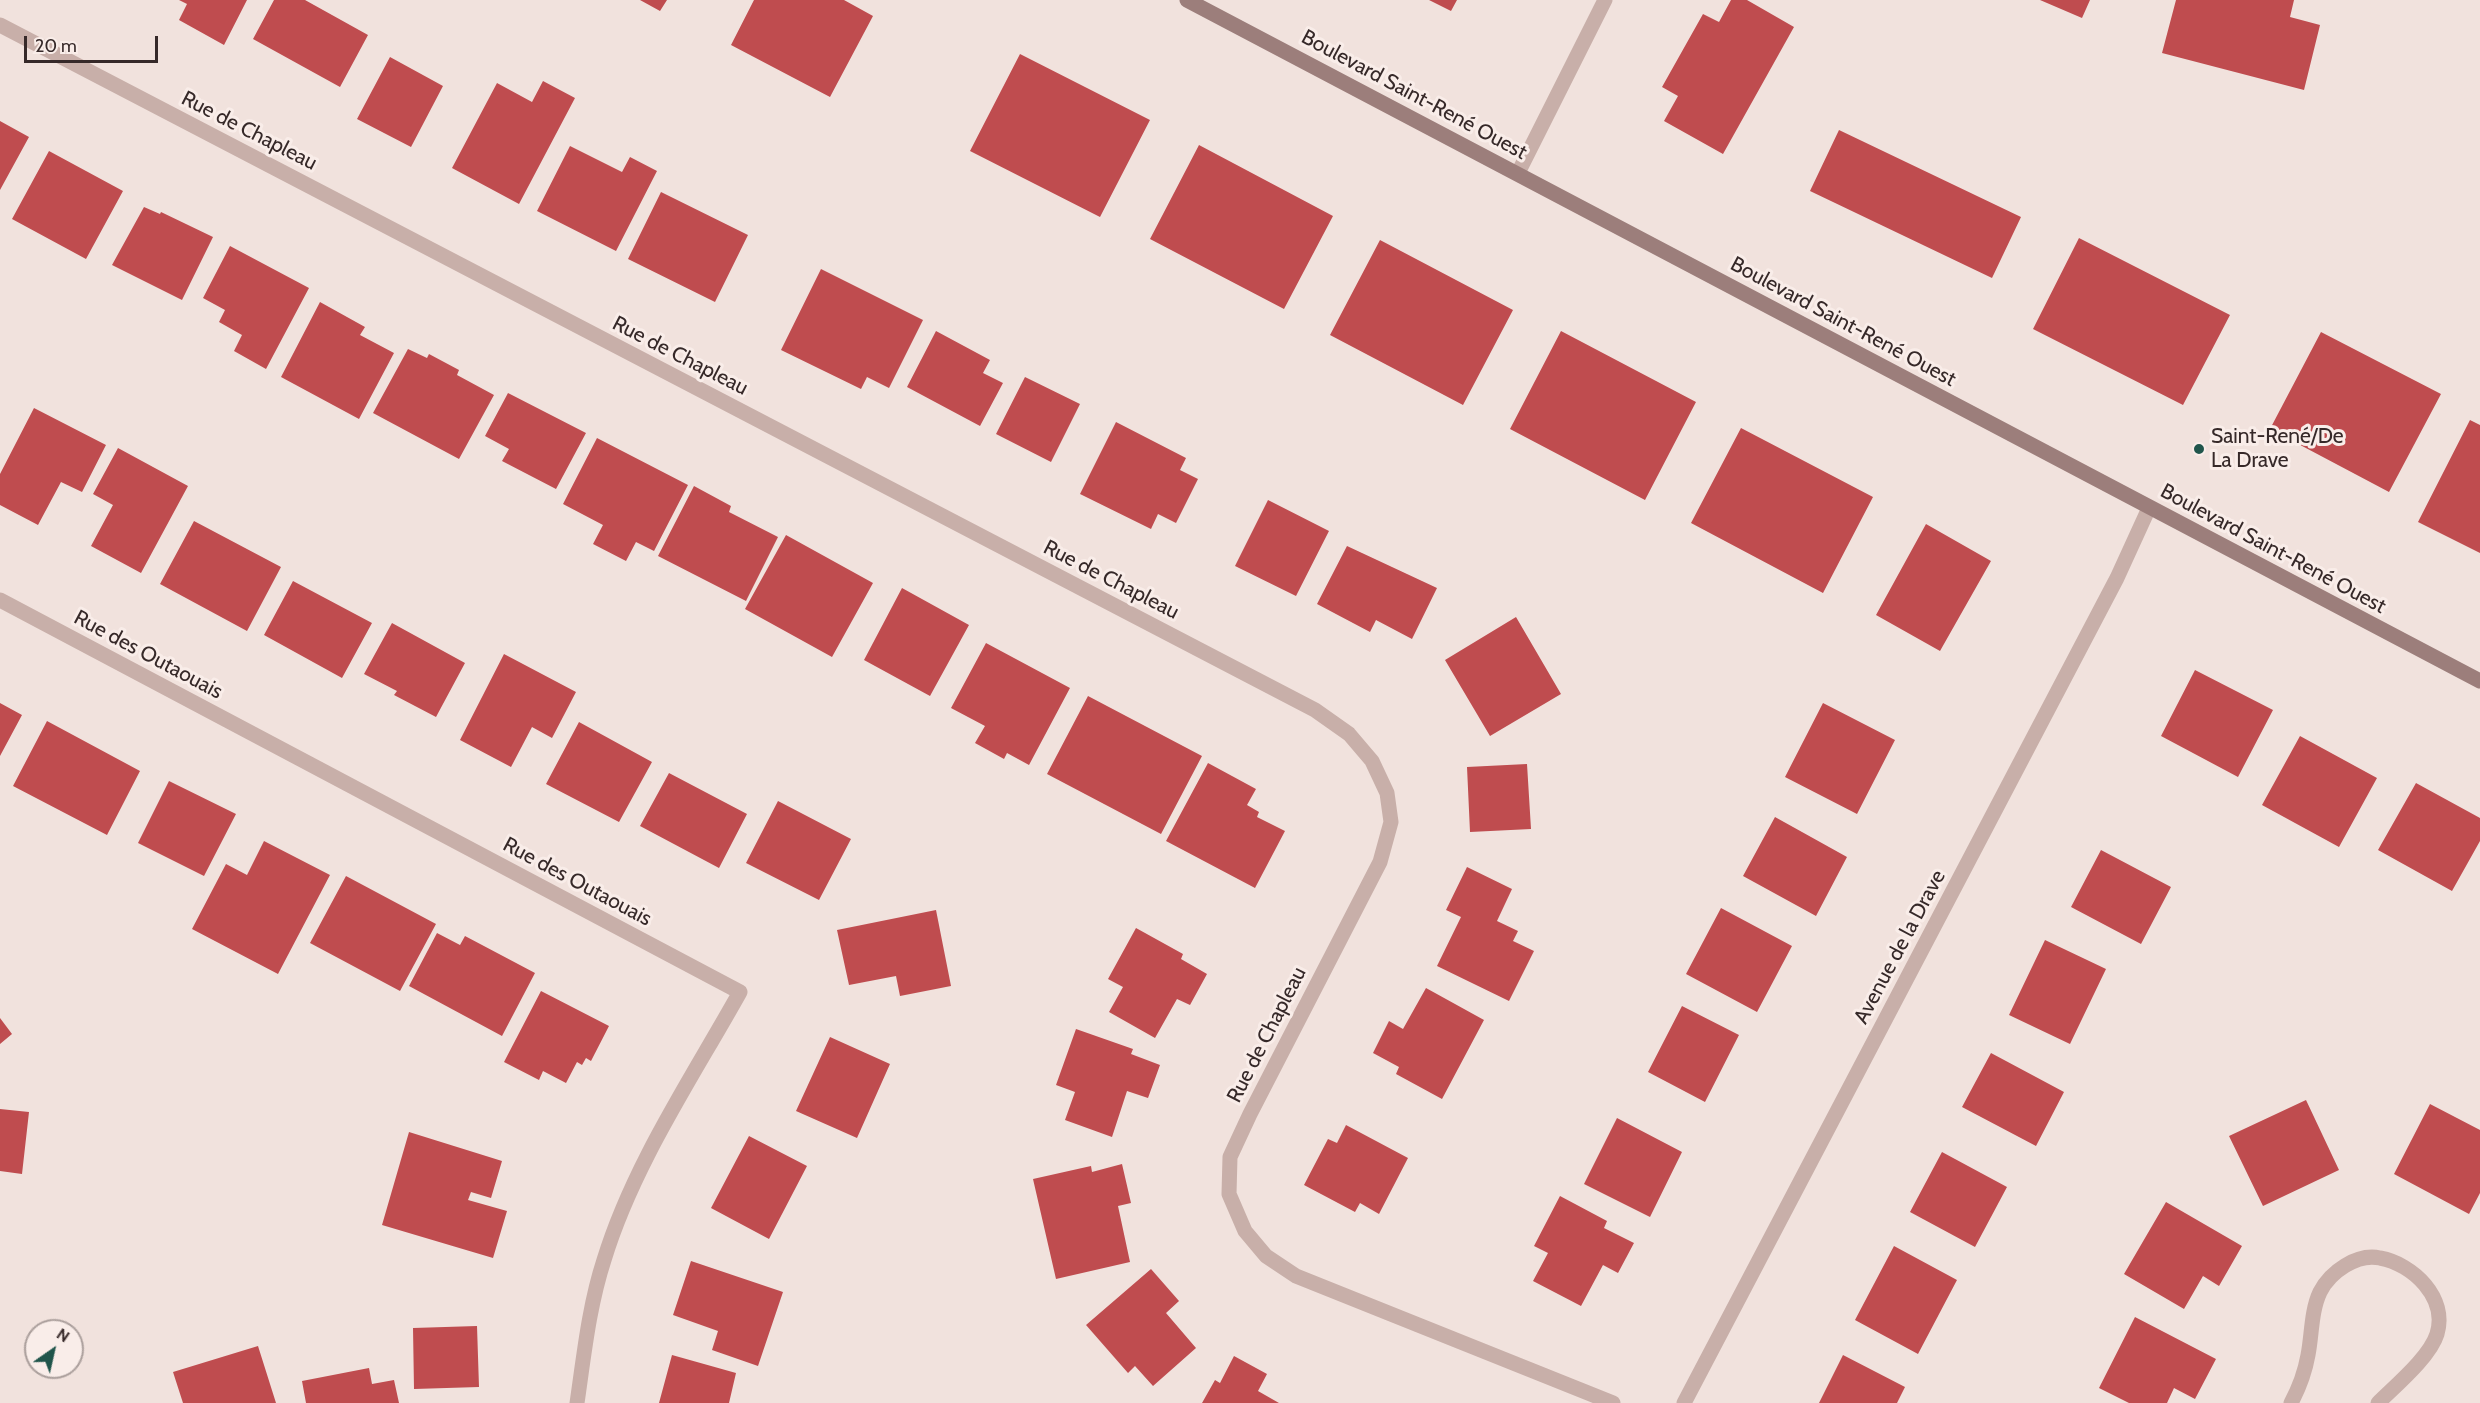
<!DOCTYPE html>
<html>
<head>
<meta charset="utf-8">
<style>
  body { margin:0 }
  #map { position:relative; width:2480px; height:1403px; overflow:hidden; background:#f1e2dd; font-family:Cabin,sans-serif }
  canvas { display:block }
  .north { position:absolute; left:24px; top:1319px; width:60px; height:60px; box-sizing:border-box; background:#f9ede9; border:2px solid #ab9f9c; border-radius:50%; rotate:34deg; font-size:16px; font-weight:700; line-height:24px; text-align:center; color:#362929 }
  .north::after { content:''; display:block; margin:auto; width:21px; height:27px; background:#20554b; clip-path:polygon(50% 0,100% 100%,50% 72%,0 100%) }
  .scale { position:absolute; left:24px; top:36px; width:134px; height:27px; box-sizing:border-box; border:3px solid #362929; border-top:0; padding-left:8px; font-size:18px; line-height:21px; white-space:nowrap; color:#362929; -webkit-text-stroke:4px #f9ede9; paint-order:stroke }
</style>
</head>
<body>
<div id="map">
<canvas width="2480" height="1403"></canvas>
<div class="north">N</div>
<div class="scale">20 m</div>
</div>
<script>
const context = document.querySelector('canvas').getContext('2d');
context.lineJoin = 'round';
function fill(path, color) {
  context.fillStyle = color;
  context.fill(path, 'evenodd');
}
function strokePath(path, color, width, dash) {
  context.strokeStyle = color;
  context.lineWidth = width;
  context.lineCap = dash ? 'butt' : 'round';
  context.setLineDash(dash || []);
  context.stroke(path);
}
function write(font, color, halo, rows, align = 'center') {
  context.font = font + ' Cabin,sans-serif';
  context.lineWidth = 6;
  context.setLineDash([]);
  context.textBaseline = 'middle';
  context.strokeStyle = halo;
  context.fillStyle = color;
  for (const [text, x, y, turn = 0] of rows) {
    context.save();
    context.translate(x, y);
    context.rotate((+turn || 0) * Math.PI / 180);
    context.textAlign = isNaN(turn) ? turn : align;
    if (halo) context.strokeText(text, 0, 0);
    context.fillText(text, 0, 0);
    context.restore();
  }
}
fill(new Path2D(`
  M179,0H247L224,45L179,20L187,4Z
  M274,0H305L368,35L340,87L253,39Z
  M640,0H667L660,11Z
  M754,0H844L873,16L830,97L731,45Z
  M1429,0H1457L1451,11Z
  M1731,0H1747L1794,27L1723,154L1664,121L1678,96L1662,87L1703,14L1719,22Z
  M2040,0H2090L2082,18Z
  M2176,0H2294L2290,17L2320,25L2304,90L2162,53Z
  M1020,54L1150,120L1100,217L970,151Z
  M390,57L443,86L411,147L357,119Z
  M543,81L575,98L519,204L452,168L497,83L532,102Z
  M0,121L29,137L0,190Z
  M1839,130L2021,217L1992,278L1810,191Z
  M1199,145L1333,216L1284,309L1150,239Z
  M570,146L622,172L630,157L657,171L616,251L537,211Z
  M49,151L123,191L86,259L12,219Z
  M661,192L748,235L715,302L628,259Z
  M144,207L160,214L161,212L213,237L182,300L112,265Z
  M2079,238L2230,315L2183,405L2033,329Z
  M1380,240L1513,310L1463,405L1330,335Z
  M230,246L309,288L266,369L234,351L242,335L219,322L225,310L203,298Z
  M821,269L923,320L889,388L867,377L861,389L781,350Z
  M320,302L365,327L360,335L394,353L359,419L281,377Z
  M936,331L990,360L983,373L1003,383L980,426L907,387Z
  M1561,331L1696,402L1645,500L1510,429Z
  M2321,332L2441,394L2389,492L2270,429Z
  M408,349L427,358L429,354L459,370L457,375L494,395L459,459L373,413Z
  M1025,377L1080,404L1051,462L996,434Z
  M508,393L586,433L556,489L502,461L509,449L485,436Z
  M34,408L106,445L82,492L61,482L38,525L0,505V474Z
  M2470,420L2480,425V553L2418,522Z
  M1116,422L1186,458L1180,470L1198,479L1176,523L1158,514L1151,529L1080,494Z
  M1741,428L1873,497L1823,593L1691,523Z
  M597,438L688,485L654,551L636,542L626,561L593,544L603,525L563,504Z
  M118,448L188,486L141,573L91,546L113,505L93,494Z
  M694,486L731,506L729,512L778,537L746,601L658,556Z
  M1268,500L1329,531L1296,596L1235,566Z
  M194,521L281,567L247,631L160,584Z
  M1926,524L1991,561L1940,651L1876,615Z
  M786,535L873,583L832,657L745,609Z
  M1347,546L1437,588L1412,639L1376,620L1370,632L1317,604Z
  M293,581L372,623L342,678L264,635Z
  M902,588L969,625L930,696L864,660Z
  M1516,617L1561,694L1490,736L1445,660Z
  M392,623L465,663L436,717L394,695L397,691L364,674Z
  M986,643L1070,688L1029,765L1007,753L1004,759L975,743L985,726L951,708Z
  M504,654L576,692L552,738L532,727L511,767L460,740Z
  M2195,670L2273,710L2238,777L2161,736Z
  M1088,696L1202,756L1161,834L1047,774Z
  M0,703L22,715L0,756Z
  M1823,703L1895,740L1857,814L1785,777Z
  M47,721L140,771L107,835L13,786Z
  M579,722L652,762L619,822L546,784Z
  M2300,736L2377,778L2339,847L2262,805Z
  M1208,763L1256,789L1247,805L1259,812L1257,817L1285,831L1255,888L1166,841Z
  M1527,764L1531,829L1470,832L1467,767Z
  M669,773L747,814L719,868L640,826Z
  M169,781L236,814L204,876L138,843Z
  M2416,783L2480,818V841L2452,891L2378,850Z
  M778,801L851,839L819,900L746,863Z
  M1775,817L1847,857L1816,916L1743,876Z
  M264,841L330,875L278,974L192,929L226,864L247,875Z
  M2101,850L2171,887L2141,944L2071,907Z
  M1467,867L1512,889L1497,921L1518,931L1513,941L1534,951L1509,1001L1437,966L1461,917L1446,910Z
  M346,876L436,924L400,991L310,943Z
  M1721,908L1792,946L1757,1012L1686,974Z
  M936,910L951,986L900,996L896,976L849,985L837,930Z
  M1136,928L1183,954L1181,959L1207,974L1190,1005L1177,999L1155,1038L1109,1012L1123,987L1108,979Z
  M437,933L460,945L465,936L535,973L502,1036L409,986Z
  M2045,940L2106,969L2070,1044L2009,1015Z
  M1426,988L1484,1020L1442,1099L1396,1074L1399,1067L1373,1053L1389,1021L1403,1029Z
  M541,991L609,1026L591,1061L586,1058L582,1065L577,1062L566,1083L543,1071L539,1080L504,1062Z
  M1682,1006L1739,1035L1705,1102L1648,1072Z
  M0,1018L12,1034L0,1044Z
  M1076,1029L1133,1049L1131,1054L1160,1065L1148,1098L1127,1091L1112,1137L1065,1120L1075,1092L1056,1085Z
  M830,1037L890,1064L857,1138L796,1111Z
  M1991,1053L2064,1092L2036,1146L1962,1107Z
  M2306,1100L2339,1170L2263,1206L2229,1136Z
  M2430,1104L2480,1130V1193L2469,1214L2394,1174Z
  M0,1109L29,1112L22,1174L0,1171Z
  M1617,1118L1682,1152L1650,1217L1584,1184Z
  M1346,1125L1408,1158L1379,1214L1360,1203L1355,1212L1304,1185L1328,1139L1337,1143Z
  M409,1132L502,1161L491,1198L471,1192L468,1200L507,1211L493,1258L382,1225Z
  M749,1136L807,1166L769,1239L711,1208Z
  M1942,1152L2007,1187L1975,1247L1910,1212Z
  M1122,1164L1131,1203L1118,1206L1130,1262L1056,1279L1033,1179L1091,1166L1092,1172Z
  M1560,1196L1607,1221L1604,1228L1634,1243L1618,1273L1603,1265L1581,1306L1533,1281L1548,1253L1534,1246Z
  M2166,1202L2242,1246L2219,1286L2203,1276L2184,1309L2124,1274Z
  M1894,1246L1957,1280L1918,1354L1855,1320Z
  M691,1261L783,1292L758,1366L712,1350L718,1331L673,1315Z
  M1151,1269L1179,1301L1166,1313L1196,1348L1153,1386L1135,1366L1128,1373L1086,1325Z
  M2135,1317L2216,1359L2195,1399L2174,1388L2167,1403H2129L2099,1388Z
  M477,1326L479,1387L414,1389L413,1328Z
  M258,1346L276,1403H183L173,1372Z
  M672,1355L736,1373L729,1403H659Z
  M1843,1355L1905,1387L1897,1403H1819Z
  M1234,1356L1267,1374L1258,1391L1279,1403H1202L1215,1380L1220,1383Z
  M369,1368L372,1384L394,1380L399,1403H306L302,1381Z`), '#bf4c4f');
strokePath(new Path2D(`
  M0,25L1315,710L1349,734L1372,761L1387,793L1391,822L1380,862L1250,1114L1230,1157L1229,1194L1245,1231L1266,1256L1296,1276L1613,1403
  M1518,173L1605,0
  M0,600L740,992C692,1078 633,1165 604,1260C589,1306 584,1355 577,1403
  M1684,1403L2117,578L2149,508
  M2291,1403C2299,1388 2305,1372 2308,1355C2312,1335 2311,1311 2320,1292C2330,1272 2357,1253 2380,1258C2413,1264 2448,1298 2437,1334C2430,1357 2395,1386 2378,1403`), '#c8afa9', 15);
strokePath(new Path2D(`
  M1187,0L2480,681`), '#9c7e7b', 15);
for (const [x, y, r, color] of [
  [2199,449,6,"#20554b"]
]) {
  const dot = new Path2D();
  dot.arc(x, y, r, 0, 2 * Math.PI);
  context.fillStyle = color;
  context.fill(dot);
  strokePath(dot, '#f9ede9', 2);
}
write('21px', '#362929', '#f9ede9', [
  ["Boulevard Saint-René Ouest",1414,95,28],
  ["Rue de Chapleau",249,131,27],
  ["Boulevard Saint-René Ouest",1843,322,28],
  ["Rue de Chapleau",680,356,27],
  ["Boulevard Saint-René Ouest",2273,549,28],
  ["Rue de Chapleau",1111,580,27],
  ["Rue des Outaouais",148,655,28],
  ["Rue des Outaouais",577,882,28],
  ["Avenue de la Drave",1900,947,-62],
  ["Rue de Chapleau",1267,1035,-63]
]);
write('21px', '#362929', '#f9ede9', [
  ["Saint-René/De",2211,437],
  ["La Drave",2211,461]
], 'left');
</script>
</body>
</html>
